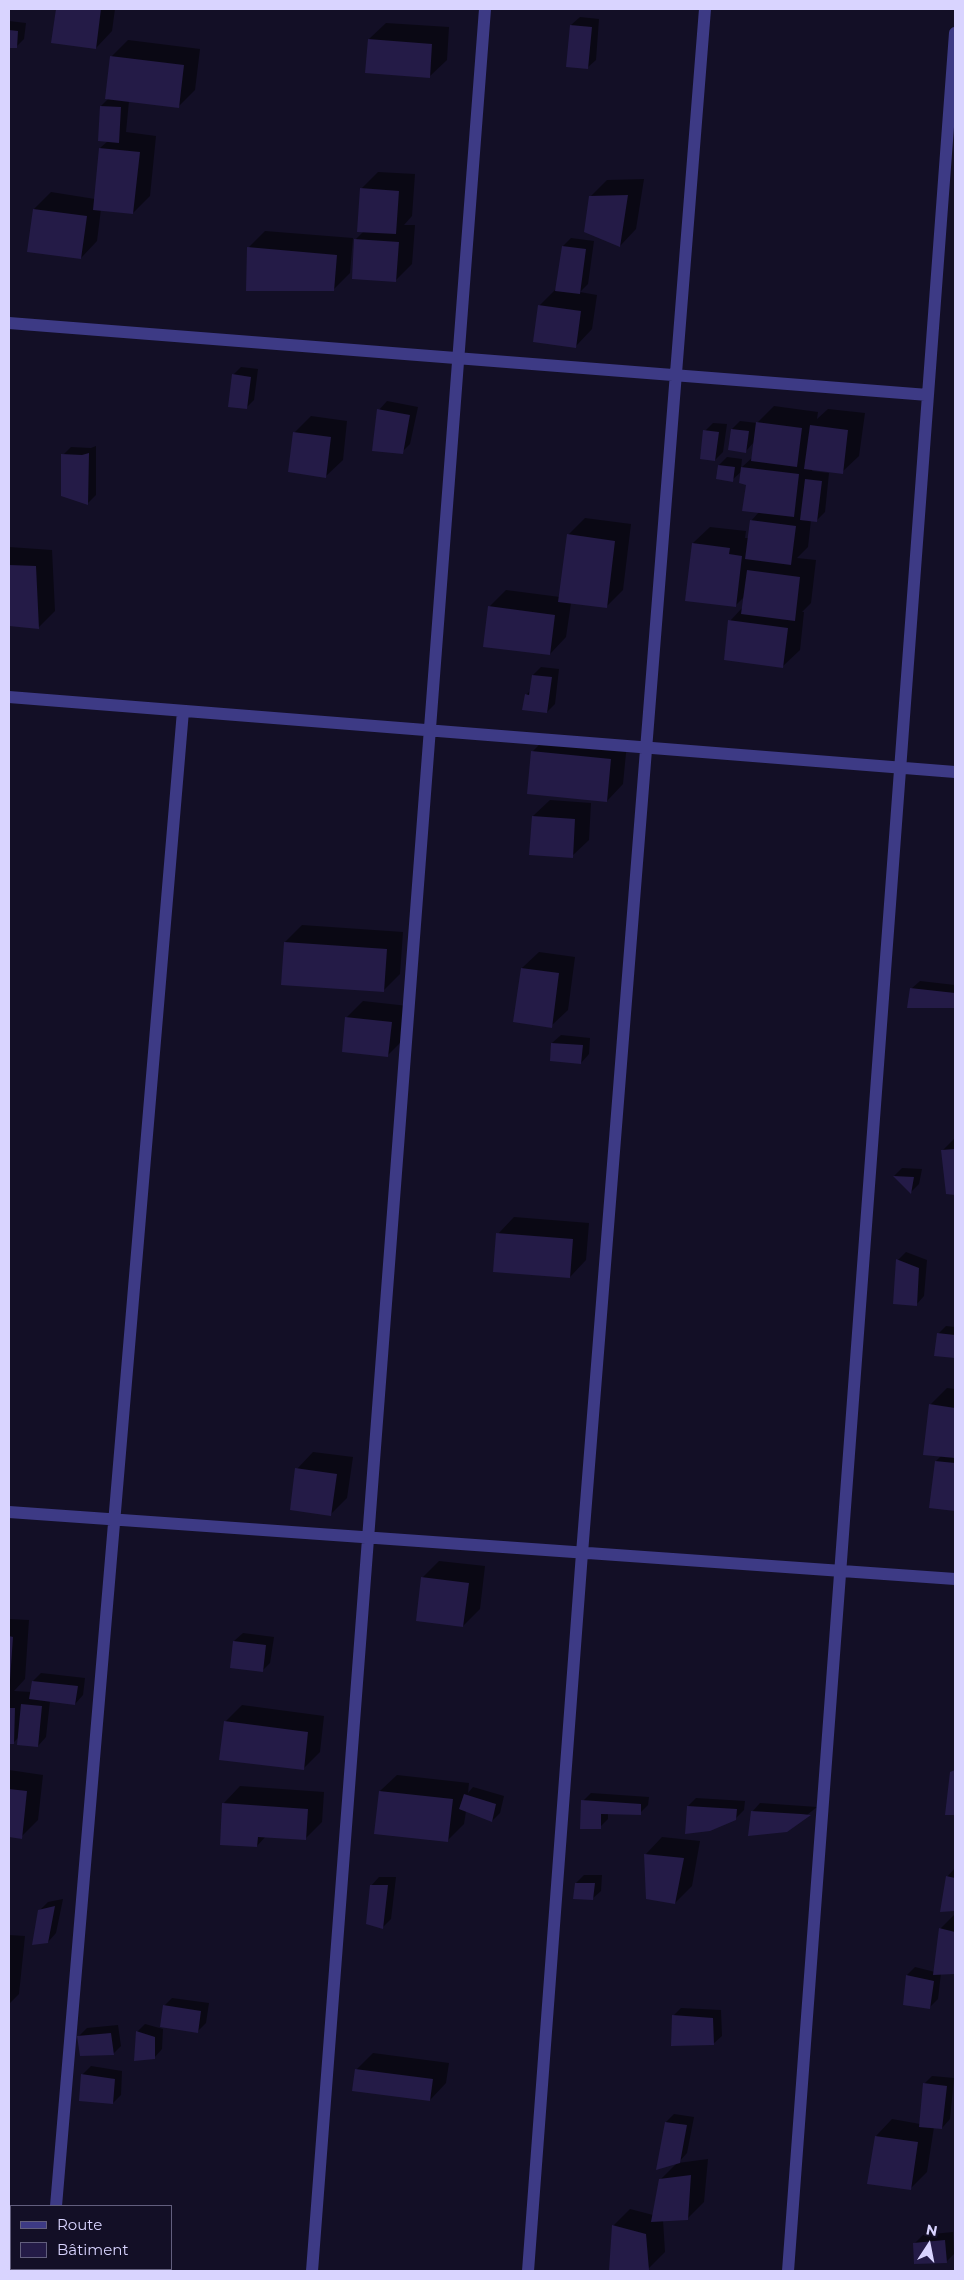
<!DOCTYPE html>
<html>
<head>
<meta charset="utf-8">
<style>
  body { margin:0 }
  #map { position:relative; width:964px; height:2280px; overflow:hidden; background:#130f26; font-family:Montserrat,sans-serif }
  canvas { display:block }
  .frame { position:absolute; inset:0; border:10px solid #d9d4ff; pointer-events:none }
  .legend { position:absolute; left:10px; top:2205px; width:162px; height:65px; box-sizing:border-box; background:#130f26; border:1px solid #625e7d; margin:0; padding:6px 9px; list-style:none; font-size:15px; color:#d9d4ff }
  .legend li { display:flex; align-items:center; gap:10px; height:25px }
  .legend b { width:25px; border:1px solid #625e7d }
  .north { position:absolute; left:904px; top:2220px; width:50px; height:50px; -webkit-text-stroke:4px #130f26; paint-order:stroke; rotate:11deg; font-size:14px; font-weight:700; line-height:20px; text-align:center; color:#d9d4ff }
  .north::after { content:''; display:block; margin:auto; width:18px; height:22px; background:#d9d4ff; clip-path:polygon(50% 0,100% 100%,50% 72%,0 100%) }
</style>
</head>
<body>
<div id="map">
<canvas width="964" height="2280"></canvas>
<div class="frame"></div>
<ul class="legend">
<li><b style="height:6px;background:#3d3a85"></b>Route</li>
<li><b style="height:14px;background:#241b47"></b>Bâtiment</li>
</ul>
<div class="north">N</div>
</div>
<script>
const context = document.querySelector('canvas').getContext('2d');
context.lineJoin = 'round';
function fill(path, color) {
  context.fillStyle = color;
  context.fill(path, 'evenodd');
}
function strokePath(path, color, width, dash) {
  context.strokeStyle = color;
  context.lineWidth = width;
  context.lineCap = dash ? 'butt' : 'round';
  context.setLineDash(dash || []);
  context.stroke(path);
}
fill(new Path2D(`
  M57,9H115L112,31L96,48L52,42Z
  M580,17L599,19L596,60L587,68L571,25Z
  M9,21L26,23L24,39L16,47L9,46Z
  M386,23L449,27L447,60L430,76L369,39Z
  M128,40L200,49L195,90L178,107L129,101L126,132L156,136L150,196L133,213L101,209L97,241L81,258L28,251L34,209L51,192L95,199L100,148L108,141L101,106L109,98L111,57Z
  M378,172L415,174L412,216L404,225H415L412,264L395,281L356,239L364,231L361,189Z
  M644,179L636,229L620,246L590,197L607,180Z
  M265,231L353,238L350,273L333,290L249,247Z
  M571,238L594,241L588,284L580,292L597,295L592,329L576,346L539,306L556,289L563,246Z
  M241,367L258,369L254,400L246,408L233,375Z
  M387,401L418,407L410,444L402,452L379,410Z
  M774,406L818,412L817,419L828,409L865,413L859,456L842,472L813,469L812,471L829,473L825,512L816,521L811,520L808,547L797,558L816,560L811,603L802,612H804L800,650L783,666L730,621L743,607L745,596L735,606L693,543L710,527L746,531L745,538H749L751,521L759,512L742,471L732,480L719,465L727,457L742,459L741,468L753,457L754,442L746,451L732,429L740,421L757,423Z
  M311,416L347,421L343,460L326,476L294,433Z
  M713,423L727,424L723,452L715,460L705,431Z
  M96,446V495L88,503L63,455L71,447L91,448Z
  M585,518L631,524L623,590L606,607L571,603L566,637L550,654L489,607L506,590L560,597L568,535Z
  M9,547L52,550L55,611L38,628L9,624Z
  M541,667L559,669L555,704L547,712L526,695L531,690L533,675Z
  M549,735L627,743L623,784L607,801L532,752Z
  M550,800L591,803L589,840L572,856L533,816Z
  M302,925L403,932L400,974L383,991L285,942Z
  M539,952L575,957L568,1010L551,1026L522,968Z
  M920,981L955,985V1007L908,1006L911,989Z
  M363,1001L408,1006L404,1039L387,1056L346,1018Z
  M561,1035L590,1038L589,1054L581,1063L552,1043Z
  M955,1138V1194L947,1193L942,1151Z
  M902,1168L922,1169L919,1184L911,1192L894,1176Z
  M514,1217L589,1223L586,1260L570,1277L498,1234Z
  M906,1252L927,1260L924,1296L916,1305L898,1260Z
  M946,1326L955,1327V1357L936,1355L938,1334Z
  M947,1388L955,1389V1510L930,1507L936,1461L941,1456L930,1405Z
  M313,1452L353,1457L347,1498L330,1515L297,1469Z
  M439,1561L485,1566L480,1609L463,1626L422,1578Z
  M9,1619L29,1620L25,1679L14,1691L31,1692L33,1681L41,1673L85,1678L83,1695L75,1704L50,1701L46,1737L38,1746L19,1737L13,1743L9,1742Z
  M243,1633L274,1637L270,1663L262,1671L234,1641Z
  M242,1705L324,1716L320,1752L303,1769L225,1722Z
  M9,1770L43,1775L38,1820L21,1837L9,1836Z
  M397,1775L469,1783L468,1793L473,1787L504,1796L500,1813L492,1821L466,1811L464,1824L447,1841L380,1791Z
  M240,1786L324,1792L322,1822L305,1839L266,1836L257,1846L224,1803Z
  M591,1793L649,1797L648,1805L640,1813H608V1819L600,1827L583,1801Z
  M696,1798L745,1801L744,1810L735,1819L688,1806Z
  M760,1803L817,1807L787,1831L752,1812Z
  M662,1837L700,1841L692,1886L675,1903L647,1898L646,1854Z
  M955,1868V1910H942L947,1877Z
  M584,1875H602L601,1891L592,1899L576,1883Z
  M379,1877H396L391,1919L383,1927L371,1886Z
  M63,1899L56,1933L48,1942L39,1911L48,1902Z
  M955,1914V1973H941L938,1999L930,2007L907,1975L915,1967L935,1972L940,1929Z
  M9,1935L25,1936L19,1994L9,2004Z
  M172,1998L209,2003L206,2023L198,2031L164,2006Z
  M681,2008L721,2010L722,2036L713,2044L673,2016Z
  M145,2024L163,2029L162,2049L154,2058L137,2032Z
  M118,2025L121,2046L113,2054L79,2036L87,2028Z
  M373,2053L449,2063L446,2083L430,2100L356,2070Z
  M91,2066L122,2071L121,2095L113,2103L82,2075Z
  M932,2076L954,2078L950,2119L942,2128L934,2127L927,2172L910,2189L876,2136L892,2119L920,2124L924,2084Z
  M674,2114L694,2117L687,2153L678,2163L708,2159L704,2202L687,2219L663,2220L665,2252L648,2269L613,2226L630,2209L653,2215L660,2180L678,2162L666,2122Z
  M953,2232L954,2254L946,2262L915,2243L923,2235Z`), '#0007');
fill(new Path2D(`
  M56,9H101L96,49L51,43Z
  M570,25L592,27L588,69L566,67Z
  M9,30L18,31L17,48H9Z
  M368,39L432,44L430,78L365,73Z
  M110,56L184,65L179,108L105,99Z
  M100,106L121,107L119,143L98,141Z
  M99,148L140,152L133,214L93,210Z
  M360,188L399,191L396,234L357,232Z
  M628,195L620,247L584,232L589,196Z
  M33,209L87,216L81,259L27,252Z
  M354,239L399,242L396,282L352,279Z
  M562,246L586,249L580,294L555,291Z
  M247,247L337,255L334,291H246Z
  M538,305L581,311L576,348L533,342Z
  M232,374L251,377L247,409L228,407Z
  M377,409L410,415L403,454L372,451Z
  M756,422L802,428L797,467L751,461Z
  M810,425L848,430L843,474L804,469Z
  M731,429L749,431L746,453L728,450Z
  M703,430L719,432L715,461L700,459Z
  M293,432L331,437L326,478L288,472Z
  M89,453L88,505L61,496V454L82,455Z
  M718,465L735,467L733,482L716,479Z
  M741,467L799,474L794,517L742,511L746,485L739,483Z
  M805,479L822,481L817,522L800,520Z
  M750,520L796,526L791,565L745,559Z
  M567,534L615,541L607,608L558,602Z
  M692,543L730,548L729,554L742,556L736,607L685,601Z
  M9,565L36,566L39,629L9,626Z
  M747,570L800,577L795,621L741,614Z
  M488,606L555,615L550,655L483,647Z
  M728,620L788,628L783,668L724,660Z
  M532,675L552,677L547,713L522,710L525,694L529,695Z
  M531,751L611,759L607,802L527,794Z
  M532,816L575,819L573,858L529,855Z
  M284,942L387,949L384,992L281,985Z
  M521,968L559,973L552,1028L513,1022Z
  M910,988L955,993V1008H907Z
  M345,1017L392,1022L388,1057L342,1052Z
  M551,1043L583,1045L581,1064L550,1061Z
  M955,1149V1195L946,1194L941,1150Z
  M893,1176L914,1177L911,1194Z
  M496,1233L573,1239L570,1278L493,1272Z
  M896,1259L919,1268L917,1306L893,1304Z
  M937,1333L955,1335V1358L934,1356Z
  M929,1404L955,1408V1458L923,1455Z
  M935,1461L955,1463V1511L929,1508Z
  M295,1468L337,1474L331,1516L290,1510Z
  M421,1577L469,1583L463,1627L416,1621Z
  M9,1636L13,1637L10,1680H9Z
  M233,1641L266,1645L263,1672L230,1668Z
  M32,1681L78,1686L75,1705L29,1699Z
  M21,1704L42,1706L38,1747L17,1745Z
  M9,1708H15L14,1744H9Z
  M224,1721L308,1732L304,1770L219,1760Z
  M955,1770V1815H945L950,1772Z
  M9,1789L27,1791L22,1839L9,1837Z
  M379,1791L453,1799L448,1842L374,1834Z
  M464,1794L496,1804L492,1822L459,1809Z
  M581,1800L641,1804V1815L601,1814V1829H580Z
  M222,1803L308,1809L306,1840L258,1837L257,1847L220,1845Z
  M687,1806L737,1809L736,1820L710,1831L685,1834Z
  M751,1811L801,1814L811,1815L787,1832L748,1836Z
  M644,1854L684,1858L675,1904L646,1899Z
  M946,1876L955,1878V1911L940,1912Z
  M575,1883H595L593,1900L573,1899Z
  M370,1885H388L383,1929L366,1924Z
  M55,1906L48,1943L32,1945L38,1910Z
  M939,1928L955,1932V1974L933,1975Z
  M906,1975L934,1981L930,2009L903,2005Z
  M163,2005L201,2011L198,2033L160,2027Z
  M672,2015L713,2018L714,2045L671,2046Z
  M136,2031L155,2037V2059L134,2061Z
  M111,2033L114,2055L80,2056L77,2036Z
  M355,2069L433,2079L430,2101L352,2091Z
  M81,2074L115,2079L113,2104L79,2101Z
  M923,2083L947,2086L942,2129L919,2127Z
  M665,2122L687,2125L680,2163L656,2170Z
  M875,2136L918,2142L911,2190L867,2184Z
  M691,2175L688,2220L651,2222L659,2179Z
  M612,2225L646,2234L649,2270L609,2271Z
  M945,2240L947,2263L914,2264L913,2243Z`), '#241b47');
strokePath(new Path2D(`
  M9,323L928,395
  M9,697L955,772
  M9,1512L955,1579
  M56,2206L183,711
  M51,2271V2269
  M312,2271L485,9
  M528,2271L582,1553L705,9
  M788,2271L955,33`), '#3d3a85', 12);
</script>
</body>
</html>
